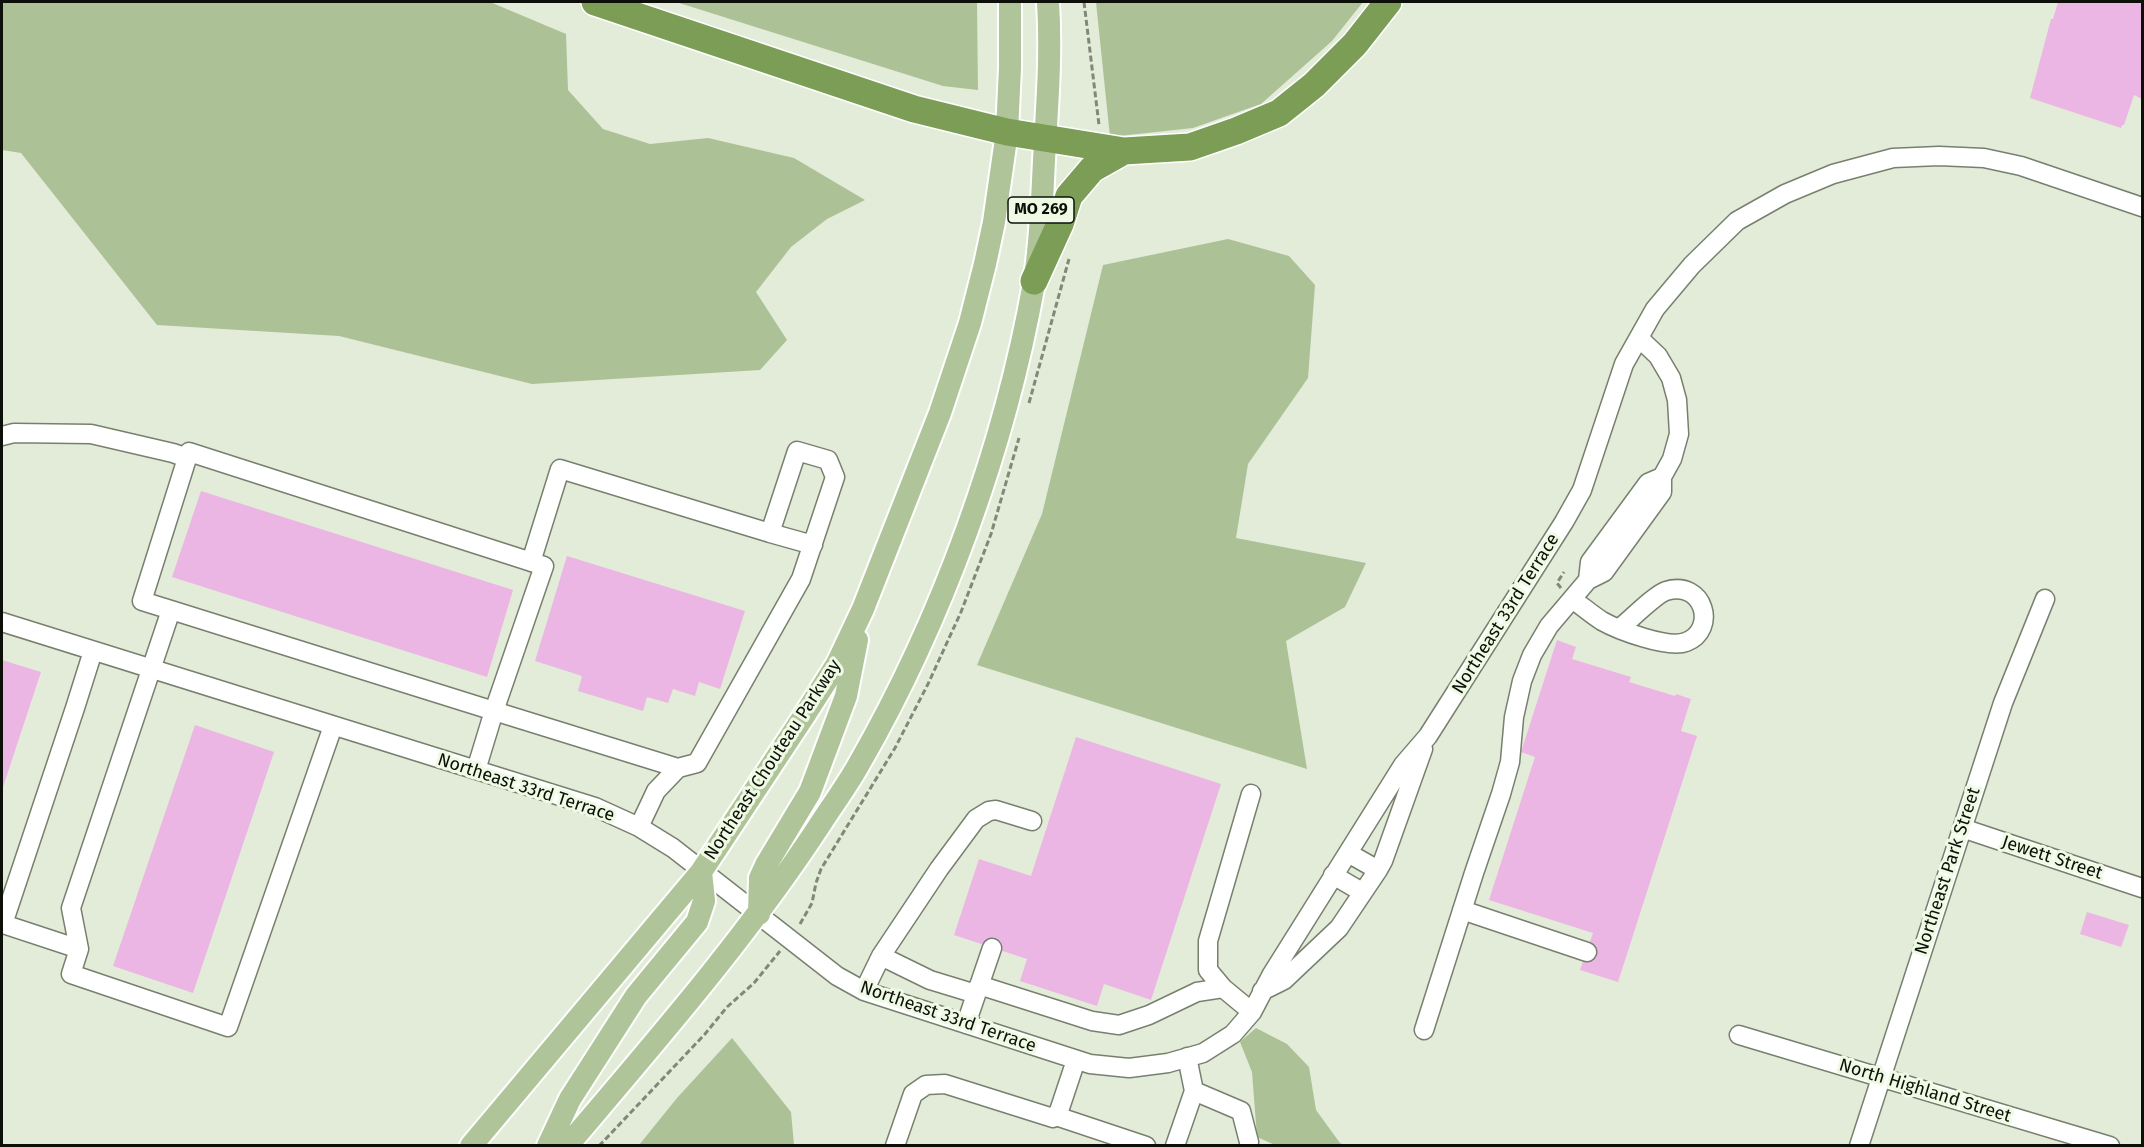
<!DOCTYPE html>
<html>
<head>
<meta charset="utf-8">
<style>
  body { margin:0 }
  #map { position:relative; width:2144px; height:1147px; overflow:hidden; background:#e2ecd8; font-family:"Fira Sans",sans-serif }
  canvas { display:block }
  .frame { position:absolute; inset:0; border:3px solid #0d1009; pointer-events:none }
</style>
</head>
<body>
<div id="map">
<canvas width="2144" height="1147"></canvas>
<div class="frame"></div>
</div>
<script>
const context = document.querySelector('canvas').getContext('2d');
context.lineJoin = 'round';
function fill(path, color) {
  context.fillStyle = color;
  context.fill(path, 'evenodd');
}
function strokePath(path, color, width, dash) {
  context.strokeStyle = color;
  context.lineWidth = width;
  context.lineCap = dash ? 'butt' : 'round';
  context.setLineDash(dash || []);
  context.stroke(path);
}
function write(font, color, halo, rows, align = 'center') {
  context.font = font + ' "Fira Sans",sans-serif';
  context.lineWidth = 6;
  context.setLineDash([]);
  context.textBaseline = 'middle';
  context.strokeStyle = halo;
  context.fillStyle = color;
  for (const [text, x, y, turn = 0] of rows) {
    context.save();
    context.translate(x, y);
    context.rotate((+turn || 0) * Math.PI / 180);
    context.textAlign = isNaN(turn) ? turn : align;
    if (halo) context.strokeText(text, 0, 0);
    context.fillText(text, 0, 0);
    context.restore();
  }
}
fill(new Path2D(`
  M2,2H490L566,34L568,90L603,129L650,144L708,138L794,158L865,200L827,219L791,247L756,292L787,340L760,370L532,384L339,336L157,325L21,153L2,150Z
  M676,2H977L978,90L943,86Z
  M1096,2H1363L1332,41L1261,104L1193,128L1110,137Z
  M1228,239L1289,256L1315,285L1308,378L1248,464L1236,538L1366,563L1345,607L1286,641L1307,769L977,665L1042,514L1103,265Z
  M1256,1028L1287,1044L1309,1067L1316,1110L1340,1143L1344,1145H1275L1257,1137L1252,1072L1240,1042Z
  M732,1038L791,1112L794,1145H639L677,1098Z`), '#adc197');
fill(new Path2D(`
  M2058,2H2142V99L2134,95L2124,125H2122L2121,128L2030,98L2051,19H2053Z
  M201,491L513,590L487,677L172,577Z
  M567,556L745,611L720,689L699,682L695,696L673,689L668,703L647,697L643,711L578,691L582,676L535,661Z
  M1557,640L1576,647L1572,659L1631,677L1629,682L1675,696L1676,694L1691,699L1681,731L1697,736L1618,982L1580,970L1593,933L1489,900L1535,757L1521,752Z
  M2,660L41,672L2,790Z
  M195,725L274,752L193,993L113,966Z
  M1076,737L1221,784L1151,1000L1104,984L1097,1006L1020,981L1027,959L954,935L979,859L1031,876Z
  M2087,912L2129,925L2121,947L2080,934Z`), '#ebb6e4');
const minor = new Path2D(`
  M2,436L14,433L91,434L173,453L187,458
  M770,533L813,545
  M531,562L560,469L770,533L797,451L828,460L835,477L801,579L697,763L678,768
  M1588,580L1590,562L1648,483L1662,477
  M1572,599C1582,606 1591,614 1602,621C1618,630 1668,649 1686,642C1718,630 1704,579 1666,591C1656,594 1630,620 1620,628
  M171,610L142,601L189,452L544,566L494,711L171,610L71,908L79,949L71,974L228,1027L333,726
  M2,622L595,807L639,827L673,848L837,976L864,991L1090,1064L1129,1068L1168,1063L1203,1053L1233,1034L1252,1012L1272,974L1403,765L1428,736L1564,522L1582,490L1624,364L1655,309L1692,265L1737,221L1785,194L1833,174L1893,158L1939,156L1984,158L2021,166L2142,207
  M476,770L494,711L678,768L656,791L639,827
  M1251,794L1208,941V970L1223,988L1252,1012
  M1962,828L2142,888
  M1348,853L1378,870
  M1333,875L1362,892
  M1462,910L1587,952
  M79,949L3,924L75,708L93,651
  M881,956L930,980L976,994
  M979,985L1092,1021L1119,1025L1149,1015L1197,992L1223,988
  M864,991L881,956L939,869L976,819L989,811L996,810L1032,821
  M1262,991L1284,980L1339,928L1378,870L1383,861L1423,749
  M966,1024L992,948
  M1424,1030L1474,873L1501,794L1510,762L1514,717L1522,681L1532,655L1549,626L1588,580L1604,572L1662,492V477L1672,459L1679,434L1677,400L1671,378L1658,356L1639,338
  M1739,1035L2110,1146
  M1194,1091L1241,1111L1249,1142
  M1056,1116L1146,1146
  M895,1146L913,1094L926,1085L945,1084L1053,1118L1059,1111L1076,1060
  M1175,1146L1194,1091L1187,1057
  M1859,1146L2003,703L2045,599`);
const major = new Path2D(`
  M759,914L760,878L766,865L810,792L846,696L857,640
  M471,1146L701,872L804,716L837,664L863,609L940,413L970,323L985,264L994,222L1007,132L1010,68V2
  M548,1146L570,1099L636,996L697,922L704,901L701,872
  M567,1146C656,1041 746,938 821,823C834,803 848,784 859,764C942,620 1005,446 1034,283C1042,237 1042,189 1045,143C1048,95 1051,49 1048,2`);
const highway = new Path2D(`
  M595,2L914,109L1007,132L1124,151L1190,147L1236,131L1279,113L1314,85L1355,44L1388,2
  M1034,281L1060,224L1069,196L1092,169L1124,151`);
strokePath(minor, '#77806e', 21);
strokePath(major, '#fff', 26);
strokePath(highway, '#fff', 30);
strokePath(new Path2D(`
  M1084,2L1099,125
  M1029,403L1069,259
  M1561,588L1557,583L1564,572
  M800,924L812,903L816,883L821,869L895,748L928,684L961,612L991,534L1019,438
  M599,1146L705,1034L727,1007L754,983L780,951`), '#81887a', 3, [6, 3]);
strokePath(minor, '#fff', 18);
strokePath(major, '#b0c49a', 22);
strokePath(highway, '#7c9d56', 27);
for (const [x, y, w] of [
  [1041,210,66]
]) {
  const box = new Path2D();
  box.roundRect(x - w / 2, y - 13, w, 26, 4.5);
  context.fillStyle = '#effae5';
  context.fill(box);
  strokePath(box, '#0d1009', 1.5);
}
write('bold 16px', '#0d1009', null, [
  ["MO 269",1041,210]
]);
write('18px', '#0d1009', '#effae5', [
  ["Northeast 33rd Terrace",1506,614,-58],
  ["Northeast Chouteau Parkway",773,760,-57],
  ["Northeast 33rd Terrace",526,788,18],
  ["Jewett Street",2052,858,18],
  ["Northeast Park Street",1948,871,-72],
  ["Northeast 33rd Terrace",948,1017,19],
  ["North Highland Street",1925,1091,17]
]);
</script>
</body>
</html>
